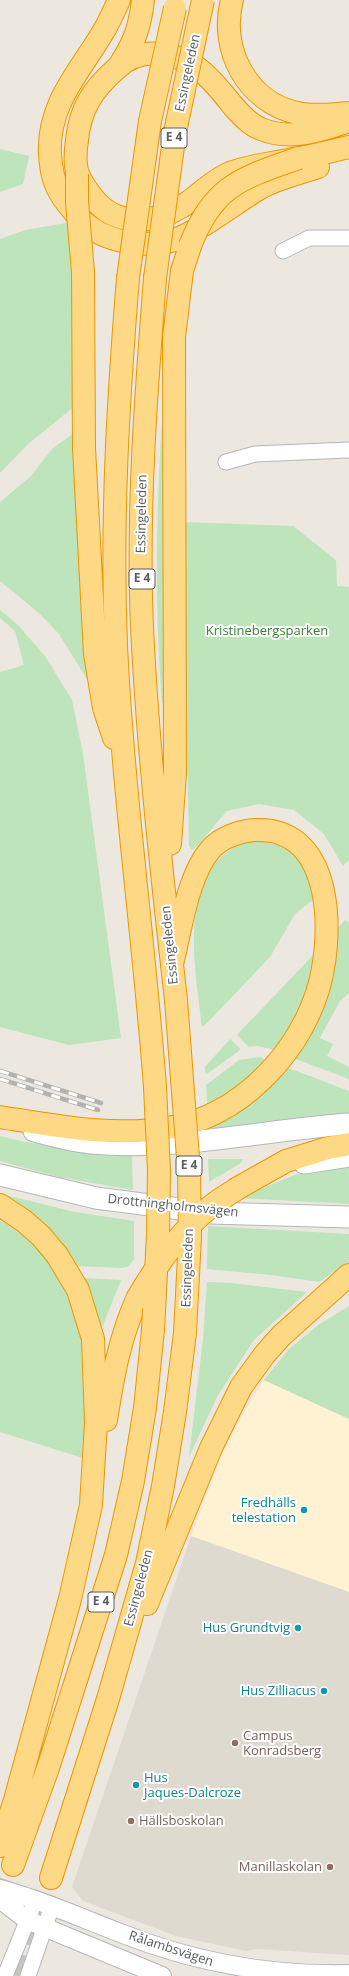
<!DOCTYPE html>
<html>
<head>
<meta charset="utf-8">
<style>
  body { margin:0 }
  canvas { display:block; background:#ece8df }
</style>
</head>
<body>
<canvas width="349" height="1976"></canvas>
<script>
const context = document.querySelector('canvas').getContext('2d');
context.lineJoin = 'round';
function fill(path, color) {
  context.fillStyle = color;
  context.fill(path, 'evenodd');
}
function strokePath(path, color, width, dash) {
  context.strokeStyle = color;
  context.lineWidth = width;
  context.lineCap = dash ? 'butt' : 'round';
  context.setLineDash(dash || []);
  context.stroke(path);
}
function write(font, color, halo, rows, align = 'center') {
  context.font = font + ' "Open Sans",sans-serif';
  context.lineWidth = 4;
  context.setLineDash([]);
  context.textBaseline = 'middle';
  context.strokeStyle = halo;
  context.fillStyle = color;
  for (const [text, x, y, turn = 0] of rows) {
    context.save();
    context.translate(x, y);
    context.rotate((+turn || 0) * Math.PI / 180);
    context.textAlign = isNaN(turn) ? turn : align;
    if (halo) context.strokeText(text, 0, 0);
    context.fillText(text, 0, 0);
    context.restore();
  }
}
fill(new Path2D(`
  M264,1380L349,1419V1592L191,1536L223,1452L242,1416Z`), '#fef2d2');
fill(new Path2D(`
  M191,1536L349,1592V1955L257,1949L246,1951L176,1936L83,1901L72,1887Z`), '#dedad0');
fill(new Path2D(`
  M0,149L29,156L23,184L0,192Z
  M72,222L75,406L28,444L0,473V239L25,230Z
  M164,392L166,703H162C154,600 156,496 164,392Z
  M76,432L79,541L88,681L59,634L39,613L0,581V502L31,476L53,448Z
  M183,522L293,526L336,560L337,586L349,587V860L343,866L324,834L294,810L259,804L227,811L196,847L192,850L189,846Z
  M0,610L17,624L45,656L72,700L83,754L121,1038L69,1045L0,1027V672L24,665L15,631L0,618Z
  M256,841C296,845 308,862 313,900L295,914L270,957L208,1022L202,1027C196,970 176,881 236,846C241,843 250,842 256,841Z
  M345,920L349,922V993L340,1001L320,1038L333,1044L327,1056L349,1067V1079L293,1058L335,931Z
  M315,953L306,995L292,1028L276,1050L257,1046L249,1047L237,1035Z
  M230,1039L240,1048V1050L207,1074L205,1072V1067Z
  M260,1057L266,1061L243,1082L207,1105L206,1085L239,1060Z
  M286,1067L349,1091V1115L289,1119L212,1130L211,1124L240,1111L270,1086Z
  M0,1136C44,1147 87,1153 132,1156L133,1190L59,1177L0,1161Z
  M208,1159H243L241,1163L209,1182Z
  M349,1165V1204L239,1198L297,1174Z
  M6,1195L75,1212L134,1221V1259L128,1267L121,1268L77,1266L57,1236L30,1211Z
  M0,1221C8,1225 17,1229 24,1235C57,1263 77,1306 84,1348C91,1380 85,1425 83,1458L0,1432Z
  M208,1226L349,1234V1262L319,1282L271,1275L207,1269Z
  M83,1278L121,1280L101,1330L99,1329L95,1307Z
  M207,1282L231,1283L307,1292L254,1340L218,1395L189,1457L203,1339Z
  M349,1306V1419L264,1380L288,1350L318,1325Z`), '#bde4bb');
strokePath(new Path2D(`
  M0,1901L13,1865
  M17,1976L51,1878`), '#c7c5c0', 22, [22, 11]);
const minor = new Path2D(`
  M283,251L309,238H349
  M226,462L255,454L349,450
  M5,1976L36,1899
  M28,1976L52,1906`);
const tertiary = new Path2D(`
  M0,1889C44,1901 81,1918 123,1934C194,1962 272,1976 349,1974
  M0,1899L27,1920L162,1976`);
const secondary = new Path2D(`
  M34,1131C52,1136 72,1141 91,1143C178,1151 263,1130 349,1124
  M304,1163L349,1156
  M0,1175L96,1198L211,1213L349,1217`);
const motorway = new Path2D(`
  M119,0C115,9 111,18 106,27C82,70 47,102 50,155C51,166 52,177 57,187C62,199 72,209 80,219C102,241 137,247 167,242C193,237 237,201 262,187C279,178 300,173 318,167
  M232,0C219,49 247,102 297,113C314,117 332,114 349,113
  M121,63C135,41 140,26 143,0
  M349,121C320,131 290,141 261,129C250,125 241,115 234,107C214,82 195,57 161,54C144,52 128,57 116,69C93,89 80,109 77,140C73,168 76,176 93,198C115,226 151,225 181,207C198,197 211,181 230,173C248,166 268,164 288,160C308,157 329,152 349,147
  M83,272L84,448L95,654L104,708L114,738
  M128,278C118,401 111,521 116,645C123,793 144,939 155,1087
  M155,278C146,394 137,511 142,627C148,751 162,876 176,1000
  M170,844L175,773L174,337L182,271L190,246
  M0,1117C57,1126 116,1138 173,1127C240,1115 296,1056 317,993C334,941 336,829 258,830C242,830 221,837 210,850C187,877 181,930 172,964
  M238,1188L286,1161L328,1148L349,1144
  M0,1205L24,1221L41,1236L57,1255L78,1290L93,1339L96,1423L91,1505L70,1599L15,1800L0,1846
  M106,1420C113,1376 119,1340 137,1299
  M147,1604L211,1448L241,1387L265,1354L281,1336L349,1275
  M13,1865L48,1768L116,1555L133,1481L145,1408L153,1330
  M51,1878L108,1699L147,1563L163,1486L175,1412L185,1333`);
strokePath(minor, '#b2b6bb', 17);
strokePath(tertiary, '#b2b6bb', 20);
strokePath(secondary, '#b3b7bd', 23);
strokePath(motorway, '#eb9600', 24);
strokePath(minor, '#fff', 15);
strokePath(tertiary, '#fff', 18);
strokePath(secondary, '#fff', 21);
strokePath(motorway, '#fdd985', 22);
const rail = new Path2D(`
  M0,1071L101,1103
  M0,1079L98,1110`);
strokePath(rail, '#b1b2b2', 4.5);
strokePath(rail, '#fff', 3, [9]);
const motorwayBridge = new Path2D(`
  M77,174V202L83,272
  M190,246C213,185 242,178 299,158
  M128,278L150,121L175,8
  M155,278L175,132L203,0
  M176,1000L189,1171L190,1237L185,1333
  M137,1299C156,1266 179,1232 209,1208C218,1200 228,1195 238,1188
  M153,1330L158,1234L159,1171L155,1087`);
strokePath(motorwayBridge, '#eb9600', 24, []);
strokePath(motorwayBridge, '#fdd985', 22);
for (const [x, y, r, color] of [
  [304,1510,4,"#0f9aa8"],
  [298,1628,4,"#0f9aa8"],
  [324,1691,4,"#0f9aa8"],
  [235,1743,4,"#8d6e63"],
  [136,1785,4,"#0f9aa8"],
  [131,1821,4,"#8d6e63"],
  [330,1867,4,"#8d6e63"]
]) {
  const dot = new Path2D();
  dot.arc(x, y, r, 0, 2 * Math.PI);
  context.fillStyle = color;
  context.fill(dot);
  strokePath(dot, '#fff', 1.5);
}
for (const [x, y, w] of [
  [174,138,26],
  [142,579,26],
  [189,1166,26],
  [101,1602,26]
]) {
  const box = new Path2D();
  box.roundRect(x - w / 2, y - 10, w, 20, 3);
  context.fillStyle = '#fff';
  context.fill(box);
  strokePath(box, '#585d61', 1);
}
write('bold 12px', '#585d61', null, [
  ["E 4",174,138],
  ["E 4",142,579],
  ["E 4",189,1166],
  ["E 4",101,1602]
]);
write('13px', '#585d61', '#fff', [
  ["Essingeleden",188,73,-78],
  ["Essingeleden",142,514,-89],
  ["Essingeleden",170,945,-96],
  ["Drottningholmsvägen",173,1206,6],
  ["Essingeleden",188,1268,-88],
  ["Essingeleden",139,1588,-75],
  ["Rålambsvägen",171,1949,18]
]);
write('13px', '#348534', '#fff', [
  ["Kristinebergsparken",267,631]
]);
write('13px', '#0d838f', '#fff', [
  ["Fredhälls",296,1503],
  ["telestation",296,1518],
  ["Hus Grundtvig",290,1628],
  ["Hus Zilliacus",316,1691],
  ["Hus",144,1778,"left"],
  ["Jaques-Dalcroze",144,1793,"left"]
], 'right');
write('13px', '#785e54', '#fff', [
  ["Campus",243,1736],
  ["Konradsberg",243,1751],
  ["Hällsboskolan",139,1821],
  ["Manillaskolan",322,1867,"right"]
], 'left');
</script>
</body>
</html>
